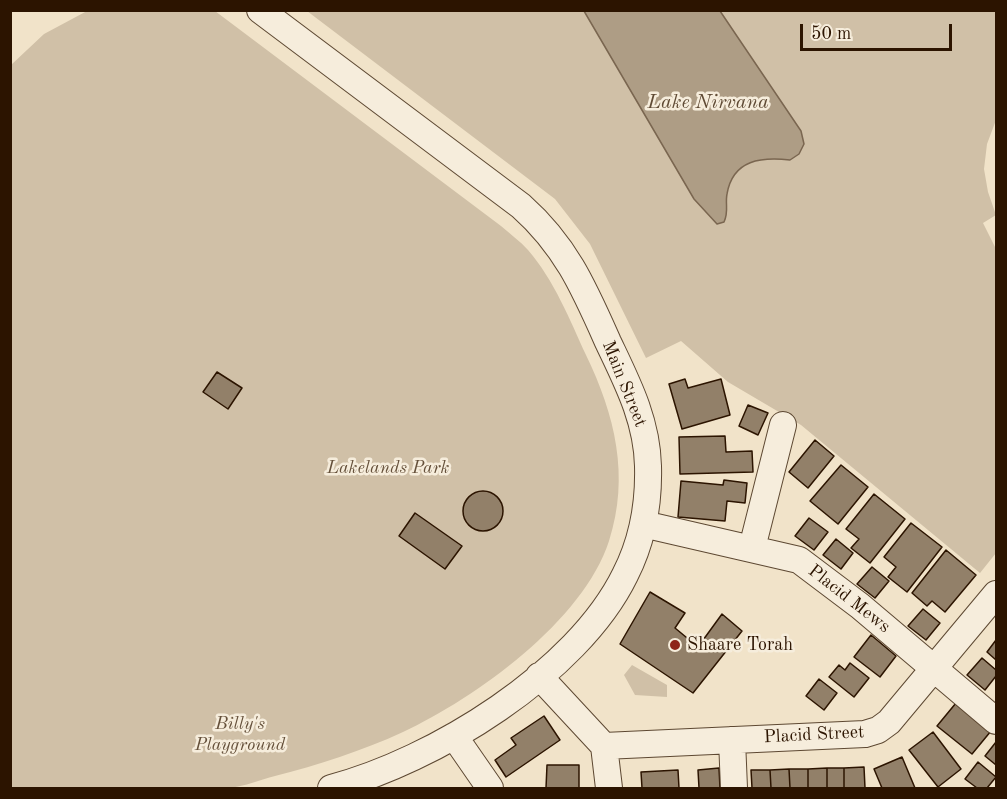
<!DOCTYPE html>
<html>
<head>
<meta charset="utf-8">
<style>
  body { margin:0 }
  #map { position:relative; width:1007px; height:799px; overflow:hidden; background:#f1e3c9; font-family:"Old Standard TT",serif }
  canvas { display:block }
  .frame { position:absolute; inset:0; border:12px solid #2c1400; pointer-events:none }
  .scale { position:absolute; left:800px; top:24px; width:152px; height:27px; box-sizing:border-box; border:3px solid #2c1400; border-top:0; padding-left:8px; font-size:18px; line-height:21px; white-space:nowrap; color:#2c1400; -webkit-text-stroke:4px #f6eddc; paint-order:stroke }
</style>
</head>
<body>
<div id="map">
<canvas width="1007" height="799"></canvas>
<div class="frame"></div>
<div class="scale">50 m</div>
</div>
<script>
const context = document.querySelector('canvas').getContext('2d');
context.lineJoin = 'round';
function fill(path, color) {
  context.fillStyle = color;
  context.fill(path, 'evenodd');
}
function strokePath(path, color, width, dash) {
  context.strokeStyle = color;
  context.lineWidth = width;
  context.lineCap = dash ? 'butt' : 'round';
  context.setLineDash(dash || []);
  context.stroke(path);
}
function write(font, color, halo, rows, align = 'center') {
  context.font = font + ' "Old Standard TT",serif';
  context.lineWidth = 5;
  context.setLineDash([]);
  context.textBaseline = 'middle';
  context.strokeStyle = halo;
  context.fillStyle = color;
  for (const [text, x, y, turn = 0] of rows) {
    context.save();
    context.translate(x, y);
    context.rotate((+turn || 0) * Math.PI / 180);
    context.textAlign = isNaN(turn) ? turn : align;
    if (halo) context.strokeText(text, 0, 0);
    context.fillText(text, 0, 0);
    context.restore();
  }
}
fill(new Path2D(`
  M87,11H215L501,226C510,234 520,241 528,250C554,280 570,320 586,355C615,415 630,476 609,541C583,621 476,698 403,732C362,751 318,765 275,776C260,780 245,786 230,788C208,792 184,788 162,788C111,788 61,788 11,788V65L44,34Z
  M307,11H996V120L987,144L984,169L988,192L996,215L983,223L996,249V553L980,573L801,425L728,382L681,341L646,358L590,244L555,199Z
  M632,665L667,685V697L635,695L624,675Z`), '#d0c0a7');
const water = new Path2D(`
  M584,11H720L801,131L804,144L799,154L790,160C762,157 733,159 727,194C725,204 729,212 724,222L717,224L694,199Z`);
fill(water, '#ae9d85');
strokePath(water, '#7a6650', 1.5);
const building = new Path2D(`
  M217,372L242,388L228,409L203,392Z
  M685,379L688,388L721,379L730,415L682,429L669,384Z
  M748,405L768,413L758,435L739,426Z
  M725,436L726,452L752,451L753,472L680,474L679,437Z
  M815,440L834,456L808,488L789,472Z
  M841,465L868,487L838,524L810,501Z
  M724,480L747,483L745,503L727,501L725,521L678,517L681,481L723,485Z
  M463 511a20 20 0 1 1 40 0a20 20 0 1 1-40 0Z
  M874,494L905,519L870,563L851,548L859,539L846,529Z
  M415,513L462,546L445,569L399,536Z
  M809,518L828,532L814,550L795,536Z
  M911,523L942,547L907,592L888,577L896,567L884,557Z
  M836,539L853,553L841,569L823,555Z
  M946,550L976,575L945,612L932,601L927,606L912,593Z
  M872,567L889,581L875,598L857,584Z
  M650,592L685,613L675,628L698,647L722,614L742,631L693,693L620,644Z
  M923,609L940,623L926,640L908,626Z
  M871,635L896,656L880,677L854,657Z
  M996,640V660L987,652Z
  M982,658L996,670V676L985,690L967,675Z
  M850,663L869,678L854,697L829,677L839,665L845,670Z
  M819,679L837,693L824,710L806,696Z
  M956,703L991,731L972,754L937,726Z
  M544,716L560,740L506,777L495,760L516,745L511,738Z
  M933,732L961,769L938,787L909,750Z
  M996,742V765L985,756Z
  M902,757L915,788H882L874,769Z
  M978,762L996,777L987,788H977L965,779Z
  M547,765H579V788H546Z
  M864,767L865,788H844V768Z
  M719,768L720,788H699L698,770Z
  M827,768V788H808V769Z
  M827,768H844V788H827Z
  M789,769H808V788H790Z
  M789,769L790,788H771L770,770Z
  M678,770L679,788H642L641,772Z
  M751,770H770L771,788H752Z`);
fill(building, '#928069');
strokePath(building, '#2c1400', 1.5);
const minor = new Path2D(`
  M260,10L521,206C566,246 584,288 608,342C627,382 647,420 648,466C649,503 642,542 625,575C577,673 434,761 331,788
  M643,524L799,560L860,606L996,721
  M752,548L783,425
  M539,676L604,746L609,788
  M454,736L490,788
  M732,740L734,788
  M604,746L865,734L878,730L889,722L996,594`);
strokePath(minor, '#5d4832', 28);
strokePath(minor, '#f6eddc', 26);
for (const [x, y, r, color] of [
  [675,645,6,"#8f2418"]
]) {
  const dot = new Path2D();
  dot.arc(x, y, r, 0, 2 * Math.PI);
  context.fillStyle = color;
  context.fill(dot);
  strokePath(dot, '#f6eddc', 2);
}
write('18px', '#2c1400', '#f6eddc', [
  ["Main Street",624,384,68],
  ["Placid Mews",849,599,38],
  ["Placid Street",814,735,-3]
]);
write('italic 18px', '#65503a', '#f6eddc', [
  ["Lakelands Park",388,468],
  ["Billy's",240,724],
  ["Playground",240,745]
]);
write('18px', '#2c1400', '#f6eddc', [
  ["Shaare Torah",687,645]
], 'left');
write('italic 20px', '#604b35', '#f6eddc', [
  ["Lake Nirvana",708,103]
]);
</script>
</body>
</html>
